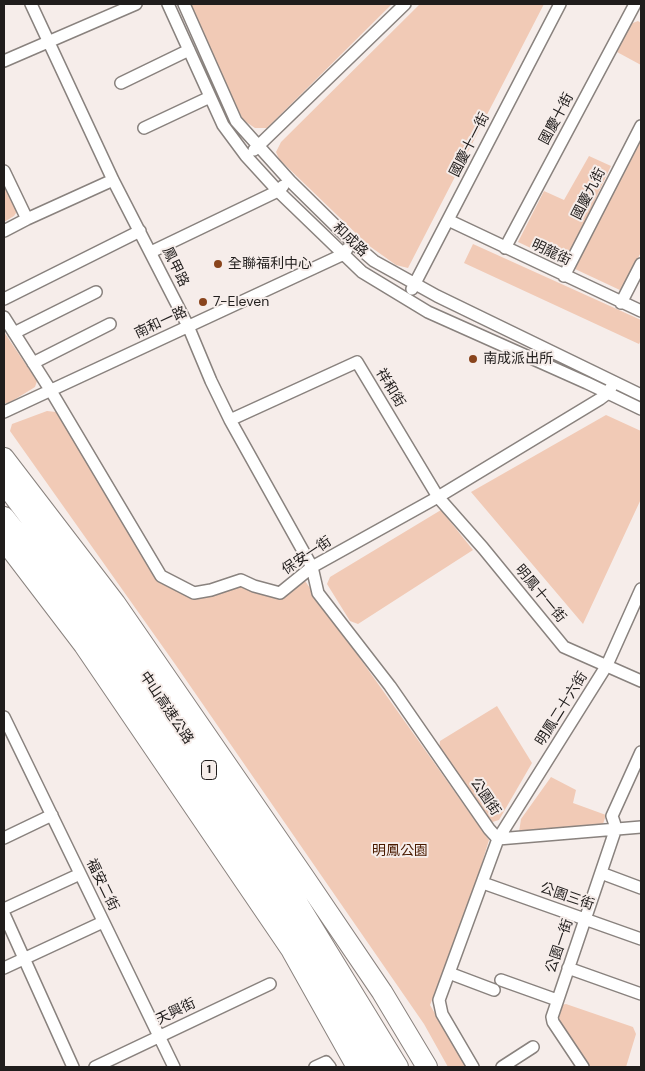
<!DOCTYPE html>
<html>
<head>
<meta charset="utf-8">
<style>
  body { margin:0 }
  #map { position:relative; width:645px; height:1071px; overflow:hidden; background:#f6edea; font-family:"DM Sans",sans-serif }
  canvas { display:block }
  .frame { position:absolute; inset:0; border:5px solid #201d1c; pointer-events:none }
</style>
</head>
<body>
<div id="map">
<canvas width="645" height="1071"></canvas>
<div class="frame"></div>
</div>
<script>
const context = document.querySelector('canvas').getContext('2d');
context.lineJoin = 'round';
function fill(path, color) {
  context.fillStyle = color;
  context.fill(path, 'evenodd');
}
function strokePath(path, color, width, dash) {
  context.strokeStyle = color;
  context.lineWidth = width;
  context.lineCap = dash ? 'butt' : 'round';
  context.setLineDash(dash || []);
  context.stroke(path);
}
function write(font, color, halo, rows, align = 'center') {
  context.font = font + ' "DM Sans","Noto Sans TC",sans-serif';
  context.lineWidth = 4;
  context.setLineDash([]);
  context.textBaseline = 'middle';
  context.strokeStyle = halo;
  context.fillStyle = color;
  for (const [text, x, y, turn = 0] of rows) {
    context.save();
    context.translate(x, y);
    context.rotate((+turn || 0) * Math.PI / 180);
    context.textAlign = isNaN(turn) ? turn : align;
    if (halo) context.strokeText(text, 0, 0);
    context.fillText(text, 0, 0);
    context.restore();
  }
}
fill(new Path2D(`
  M188,4H392L267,128H255L243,120Z
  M420,4H544L408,268L396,265L368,245L279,159L276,152L281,142Z
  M638,21L641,23V65L617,52L630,24Z
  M641,139V252L622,291L575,269Z
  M589,156L611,166L565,264L518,242L544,191L564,200Z
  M4,182L18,210L14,216L4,222Z
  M473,244L641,320V340L639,344L464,263Z
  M4,332L37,381L35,387L9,403H4Z
  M47,411L56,412L167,586L195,596L238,586L282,599L305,581L489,840L471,899L430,1005L466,1067H448L424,1024L175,664L10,431L12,424Z
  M606,415L641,431V499L583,624L471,492Z
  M441,510L473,550L358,624L350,621L327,584L330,577Z
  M497,706L532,763L499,820L489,823L439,750L440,741Z
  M551,777L576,790L573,803L606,815L603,824L528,833L519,832L521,819Z
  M566,1004L633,1027L636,1034L626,1067H589L560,1021L558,1013L561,1005Z`), '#f1cab6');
const street = new Path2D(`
  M31,4L113,180L188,326L211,381L230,420L312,567L318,593L390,686L489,829L498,839L439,1000L442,1014L473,1067
  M168,4L223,125L246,156L278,191L362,272L428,312L587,383L641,409
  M184,4L236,121L290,181L352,242L374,261L437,296L641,395
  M4,61L136,4
  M121,83L189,50
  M144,128L210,97
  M254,150L405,4
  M4,171L27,219
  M448,220L641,311
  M4,231L27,219L113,180
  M505,248L635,4
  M151,252L278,191L283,186
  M564,276L641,126
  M412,289L560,4
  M4,299L140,231
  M621,303L641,264
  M4,317L51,391L161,576L194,593L211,590L241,580L254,586L280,593L312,567L438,497L600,399L608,393L614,382
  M14,333L96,292
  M33,363L110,324
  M4,412L344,254L347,249
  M230,420L357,362L438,497L483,548L564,647L641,681
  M4,717L174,1067
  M4,838L52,815
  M498,839L607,665L641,589
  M498,839L641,827
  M601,873L641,888
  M483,883L641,939
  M4,909L80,874
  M4,914L73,1067
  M4,968L103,922
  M568,968L641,994
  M449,973L494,990
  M501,980L557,1000
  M95,1067L270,984
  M315,1067L326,1062L330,1067
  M502,1067L533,1047
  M583,1067L553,1022L552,1017L616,828L612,816L641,752`);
const highway = new Path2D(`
  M4,458L115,603L304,877L382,992L427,1067
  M4,483L104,616L276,868L398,1067
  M4,517L92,628L261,876L378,1067
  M4,540L84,645L297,958
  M292,951L357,1067`);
strokePath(street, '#89827e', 14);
strokePath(highway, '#89827e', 22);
strokePath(street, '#fff', 11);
strokePath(highway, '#fff', 20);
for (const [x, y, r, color] of [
  [218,264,5,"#89441c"],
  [203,302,5,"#89441c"],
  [473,359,5,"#89441c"]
]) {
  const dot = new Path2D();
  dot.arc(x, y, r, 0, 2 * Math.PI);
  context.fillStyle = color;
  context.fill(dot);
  strokePath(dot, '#f6edea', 2);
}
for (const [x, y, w] of [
  [209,770,15]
]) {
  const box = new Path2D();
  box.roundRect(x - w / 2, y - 9.5, w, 19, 4);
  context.fillStyle = '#f6edea';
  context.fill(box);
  strokePath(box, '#201d1c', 1);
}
write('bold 12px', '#201d1c', null, [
  ["1",209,770]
]);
write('14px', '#201d1c', '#f6edea', [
  ["國慶十街",557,119,-62],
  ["國慶十一街",470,145,-63],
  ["國慶九街",589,194,-63],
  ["和成路",350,240,44],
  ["明龍街",551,253,25],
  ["鳳甲路",175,267,64],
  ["南和一路",161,323,-25],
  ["祥和街",390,388,59],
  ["保安一街",307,556,-34],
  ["明鳳十一街",540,594,50],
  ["中山高速公路",166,708,56],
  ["明鳳二十六街",562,709,-58],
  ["公園街",485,797,56],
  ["福安二街",102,885,64],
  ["公園三街",567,897,19],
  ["公園一街",560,946,-71],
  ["天興街",176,1012,-26]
]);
write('14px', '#201d1c', '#f6edea', [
  ["全聯福利中心",228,264],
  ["7-Eleven",213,302],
  ["南成派出所",483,359]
], 'left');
write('14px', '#491a00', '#f6edea', [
  ["明鳳公園",400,851]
]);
</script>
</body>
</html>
